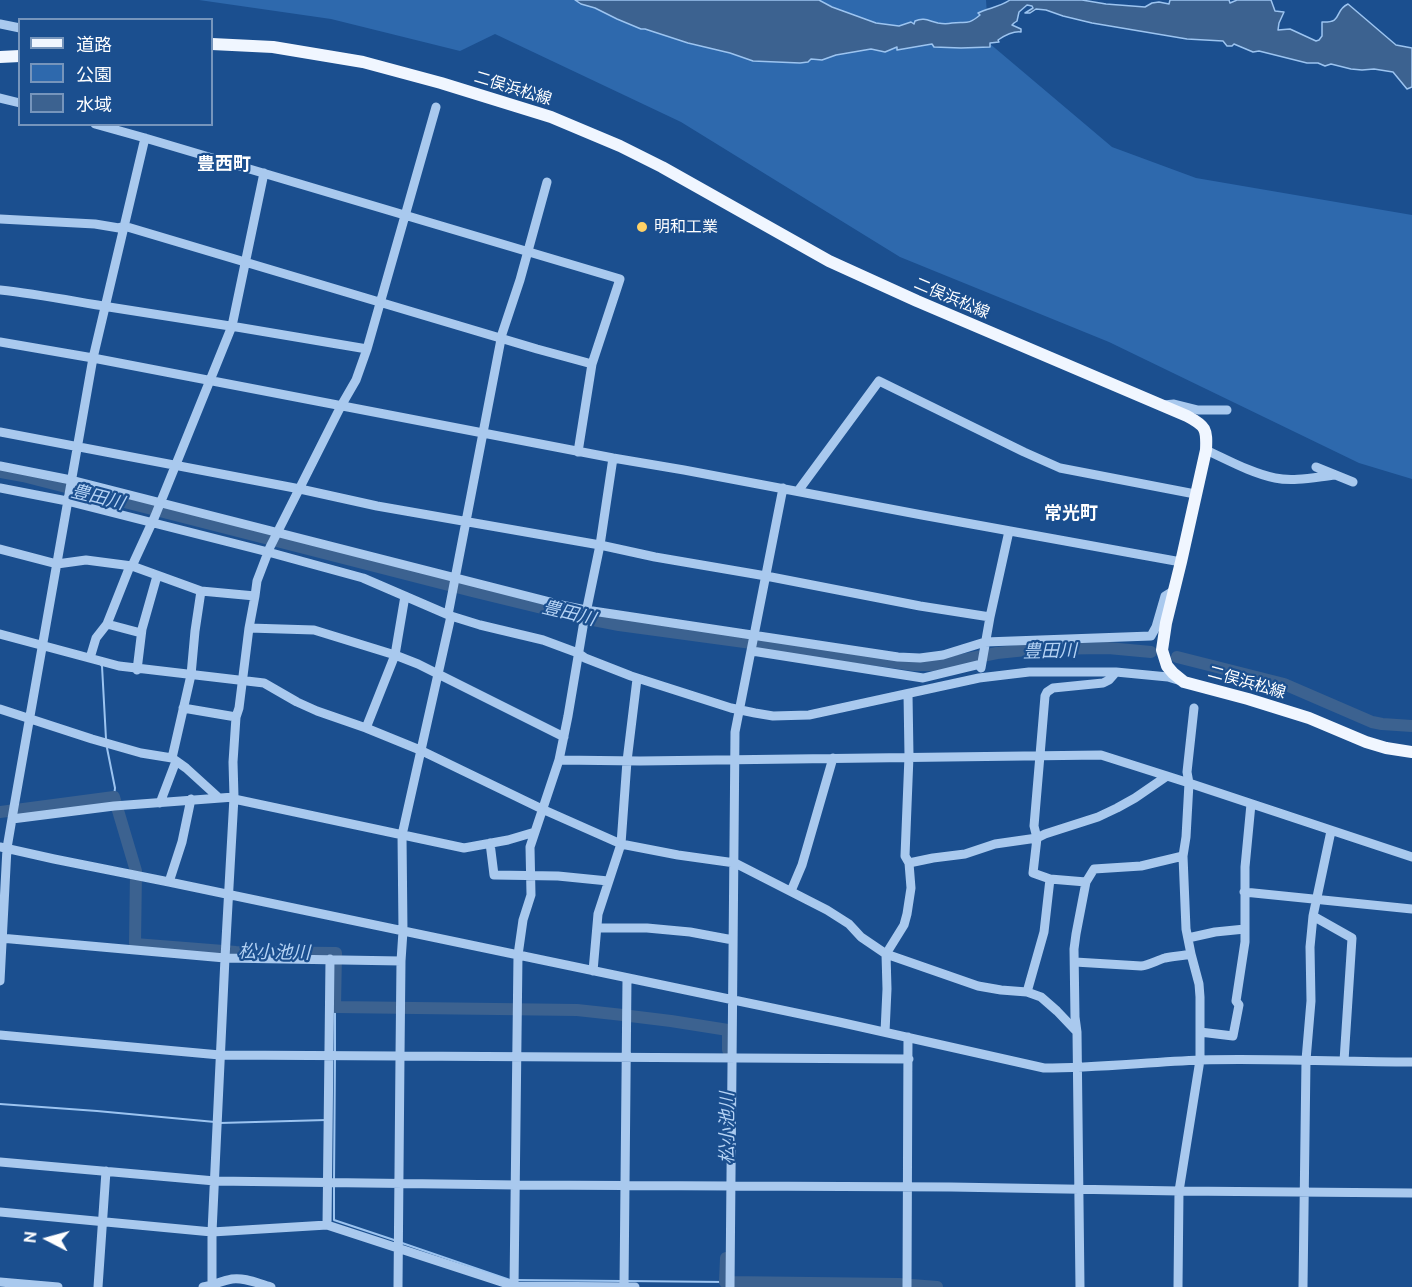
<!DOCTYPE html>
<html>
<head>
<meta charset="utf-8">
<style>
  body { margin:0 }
  #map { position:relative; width:1412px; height:1287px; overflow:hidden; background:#1b4f8f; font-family:Ubuntu,"Noto Sans JP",sans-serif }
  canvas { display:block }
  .legend { position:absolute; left:18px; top:18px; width:195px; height:108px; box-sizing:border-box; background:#1b4f8f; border:2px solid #7695bc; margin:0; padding:8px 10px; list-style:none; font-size:18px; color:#fff }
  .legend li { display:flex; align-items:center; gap:12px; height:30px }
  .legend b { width:30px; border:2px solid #7695bc }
  .north { position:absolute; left:18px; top:1209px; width:60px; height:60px; -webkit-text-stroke:4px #1b4f8f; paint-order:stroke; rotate:276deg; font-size:16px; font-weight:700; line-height:24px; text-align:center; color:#fff }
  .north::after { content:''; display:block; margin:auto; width:21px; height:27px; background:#fff; clip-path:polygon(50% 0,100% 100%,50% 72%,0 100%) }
</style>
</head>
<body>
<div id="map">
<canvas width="1412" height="1287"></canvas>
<ul class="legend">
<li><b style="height:8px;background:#f0f6ff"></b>道路</li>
<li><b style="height:16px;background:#2e69ad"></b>公園</li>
<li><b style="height:16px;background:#3c6290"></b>水域</li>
</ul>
<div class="north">N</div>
</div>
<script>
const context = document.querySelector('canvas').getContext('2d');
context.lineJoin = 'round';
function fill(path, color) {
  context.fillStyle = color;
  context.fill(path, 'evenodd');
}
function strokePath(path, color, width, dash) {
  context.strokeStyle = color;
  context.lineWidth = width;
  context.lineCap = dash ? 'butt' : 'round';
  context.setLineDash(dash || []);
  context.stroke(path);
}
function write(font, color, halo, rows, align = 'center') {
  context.font = font + ' Ubuntu,"Noto Sans JP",sans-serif';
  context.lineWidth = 4.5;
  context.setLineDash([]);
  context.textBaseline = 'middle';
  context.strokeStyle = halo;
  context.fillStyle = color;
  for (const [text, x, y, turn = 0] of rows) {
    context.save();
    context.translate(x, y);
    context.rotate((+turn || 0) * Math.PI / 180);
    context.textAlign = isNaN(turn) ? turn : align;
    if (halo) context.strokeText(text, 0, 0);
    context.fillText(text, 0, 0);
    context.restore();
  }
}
fill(new Path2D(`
  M199,0H986L989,43L1112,147L1196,178L1412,215V479L1359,463L1109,342L900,257L681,122L495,34L460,51L331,19Z`), '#2e69ad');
const water = new Path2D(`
  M575,0H819L832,7L876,23L899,26L911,22L914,24L915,21C924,17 929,21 938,23C944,24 947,24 952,23C966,21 967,26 980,15L978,13C988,8 1000,7 1010,0H1082L1106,4L1145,7L1152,3L1159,2L1169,4L1170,0H1229L1230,3L1237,0H1271L1275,11L1284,12L1279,23L1278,30L1290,29L1316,41L1319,40L1322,36V22C1344,23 1333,11 1348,4L1396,45L1412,48V87L1407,89L1393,72L1374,69L1362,70L1351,69L1331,64L1325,66L1318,63H1307L1259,51L1253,52L1234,44L1232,46H1227L1223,41L1187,39L1092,23L1063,16L1046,10L1036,9L1030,13H1025L1033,8L1032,6L1027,5L1019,12L1017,21L1014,23L1012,25L1021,29V32C1013,31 1004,36 998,40L999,42L990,43V47L961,48L934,47L932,44L897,50V47L885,52L871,49L836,55L822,60L811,59L808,62L800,63L753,61L730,53L688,43L645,29H641L617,19L595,8L581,4Z`);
fill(water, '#3c6290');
strokePath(water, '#9cc4f0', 1.5);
strokePath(new Path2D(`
  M101,665L102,666L106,739
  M107,748L115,788L114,797
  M335,1007V1052
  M0,1104L97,1111L215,1122
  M220,1123L326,1120
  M334,1181L335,1058
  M334,1187V1220L397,1241
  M402,1243L510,1280
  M516,1280L621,1281
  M627,1281L725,1282`), '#9cc4f0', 2);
strokePath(new Path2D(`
  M0,472L23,476L472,591L583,618L619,625L914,665H932L957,661L997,653L1036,649L1108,648L1151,652
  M1177,657L1284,684L1372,722L1382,724L1412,726
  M0,812L114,797L136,871L135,944L236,952L336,953L335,1007L577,1010L623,1015
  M630,1016L671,1021L728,1030V1050
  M726,1258L725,1282L899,1284L937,1287`), '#3c6290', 12);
strokePath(new Path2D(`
  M0,24L20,28
  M0,98L20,103
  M95,124L145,138L620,279L592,364L578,452
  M0,219L95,224L119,228L124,226L537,349L592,364
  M0,290C37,294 72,301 109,307C195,320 281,334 367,349
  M0,342L93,358L613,458L684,470L922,515L1181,562
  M1164,405L1174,404L1198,410H1227
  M0,432L300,489L377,506L600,545L655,557L766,576L920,606L990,617L1009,531
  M1206,450C1228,460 1251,473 1275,478C1294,482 1316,477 1335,475
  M0,466L71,480L566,606L586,610L898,657L920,658L943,655L985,642L1151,636L1156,627L1165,596L1173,591
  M1316,467L1353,482
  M0,488L67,501L268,552L363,578L451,616L480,625L543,640L578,653L585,658L631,676L731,708L755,713L773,716L809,715L979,678L1029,672H1116L1168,677L1181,681
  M798,491L879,381L1024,452L1060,468L1195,494
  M0,549L57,564L86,560L132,566L201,591L255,596
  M132,566L155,516L232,326L264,173
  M448,615L502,334L520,280L547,182
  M107,624L141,633
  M249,628L314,630L395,655L418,664L564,737
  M0,634L119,666L264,683L297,702L317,711L366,728L420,750L542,809L621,844L678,855L735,863L827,910L849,924L861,937L886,954L978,986L1001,990L1027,992L1041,997L1057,1011L1077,1032L1080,1287
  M752,651L923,678L981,664
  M90,658L96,638L107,624L130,566
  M981,668L990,617
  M137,670L142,629L157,576
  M1116,672L1109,680L1103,683L1053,688L1047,692L1045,696L1034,826L1037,838L1045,834L1098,817L1117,808L1135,798L1167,776
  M908,694L909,756L905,856L909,863
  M183,708L236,717
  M0,709L92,739L141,753L172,758L186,768L219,798
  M366,728L395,655L405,596
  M172,758L191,675L195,631L201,591
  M559,760L640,761L1101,755L1189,783L1412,857
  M234,799L464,848L508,840L535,832
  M160,803L176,761
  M12,819L114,806L234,797
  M490,843L494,875L558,876L608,881
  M0,847L54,859L169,882L839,1022L1044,1068C1097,1068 1148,1062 1201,1060C1271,1058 1342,1062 1412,1062
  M169,882L182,842L191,799
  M791,891L802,865L833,758
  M1244,892L1412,909
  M1313,916L1352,938L1344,1061
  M597,928H647L690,932L733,940
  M0,938L225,958L401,961L403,931L402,835L451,616
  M1188,938L1215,932L1245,929
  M1075,962L1141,966C1150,965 1157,960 1165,958C1174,956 1182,956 1191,954
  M593,971L598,914L621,844L627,761L637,679
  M0,981L7,848L14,807L93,358L145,138
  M1027,992L1044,932L1050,879
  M885,1032L887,989L886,954L904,925L907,914L911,888L909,863L933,858L965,854L995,844L1037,838L1033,873L1050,879L1086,882
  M1077,1032L1075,1017L1074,949L1076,934L1086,882L1094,869L1141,866L1183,856
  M1200,1032L1233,1036L1239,1005L1236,1001L1245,942V867L1251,804
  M0,1035L220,1055L400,1056L401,961
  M0,1162L215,1181L516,1185L951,1187L1179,1191L1412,1193
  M0,1212L212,1232L327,1225L514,1286L635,1287
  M327,1225L330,959
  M0,1282L58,1287
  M98,1287L106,1171
  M203,1287C213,1285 222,1281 232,1279C245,1277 259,1284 271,1287
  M212,1287V1232L225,958L234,797L233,762L236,717L239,708L249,628L255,596L257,581L270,547L341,406L356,380L367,349L436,107
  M398,1287L400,1056L909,1059
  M514,1287L518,955L523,920L531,895L530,847L559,760L568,716L583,627L600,545L613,458
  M624,1287L627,978
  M730,1287L735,732L783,488
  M907,1287L908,1037
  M1178,1287L1179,1191L1200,1060V997L1199,984L1191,954L1186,929L1183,856L1186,837L1189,783L1187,772L1194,708
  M1303,1287L1306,1060L1311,1001L1310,947L1313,916L1331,831`), '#a9c9ee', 9);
strokePath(new Path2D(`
  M212,44L273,47L363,62L441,83L551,117L620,146L662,167L829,261L917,301L1187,416C1206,426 1207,429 1206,450L1181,562L1166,623L1162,650L1167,666L1173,673L1184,682L1248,699L1309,718L1366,742L1386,748L1412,752
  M0,57L20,56`), '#f0f6ff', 12);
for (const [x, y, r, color] of [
  [642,227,6,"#ffd166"]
]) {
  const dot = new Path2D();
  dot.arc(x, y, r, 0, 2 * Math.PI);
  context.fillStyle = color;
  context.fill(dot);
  strokePath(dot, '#1b4f8f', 2);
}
write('16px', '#fff', '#1b4f8f', [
  ["二俣浜松線",513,88,17],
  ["二俣浜松線",952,298,23],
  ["二俣浜松線",1247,682,16]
]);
write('16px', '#fff', '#1b4f8f', [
  ["明和工業",654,227]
], 'left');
write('bold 18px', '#fff', '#1b4f8f', [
  ["豊西町",224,164],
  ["常光町",1071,513]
]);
write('italic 18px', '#b5d3f5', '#1b4f8f', [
  ["豊田川",98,497,14],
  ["豊田川",569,613,14],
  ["豊田川",1050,651,-1],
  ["松小池川",274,952,1],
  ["松小池川",727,1128,-90]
]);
</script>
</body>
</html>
